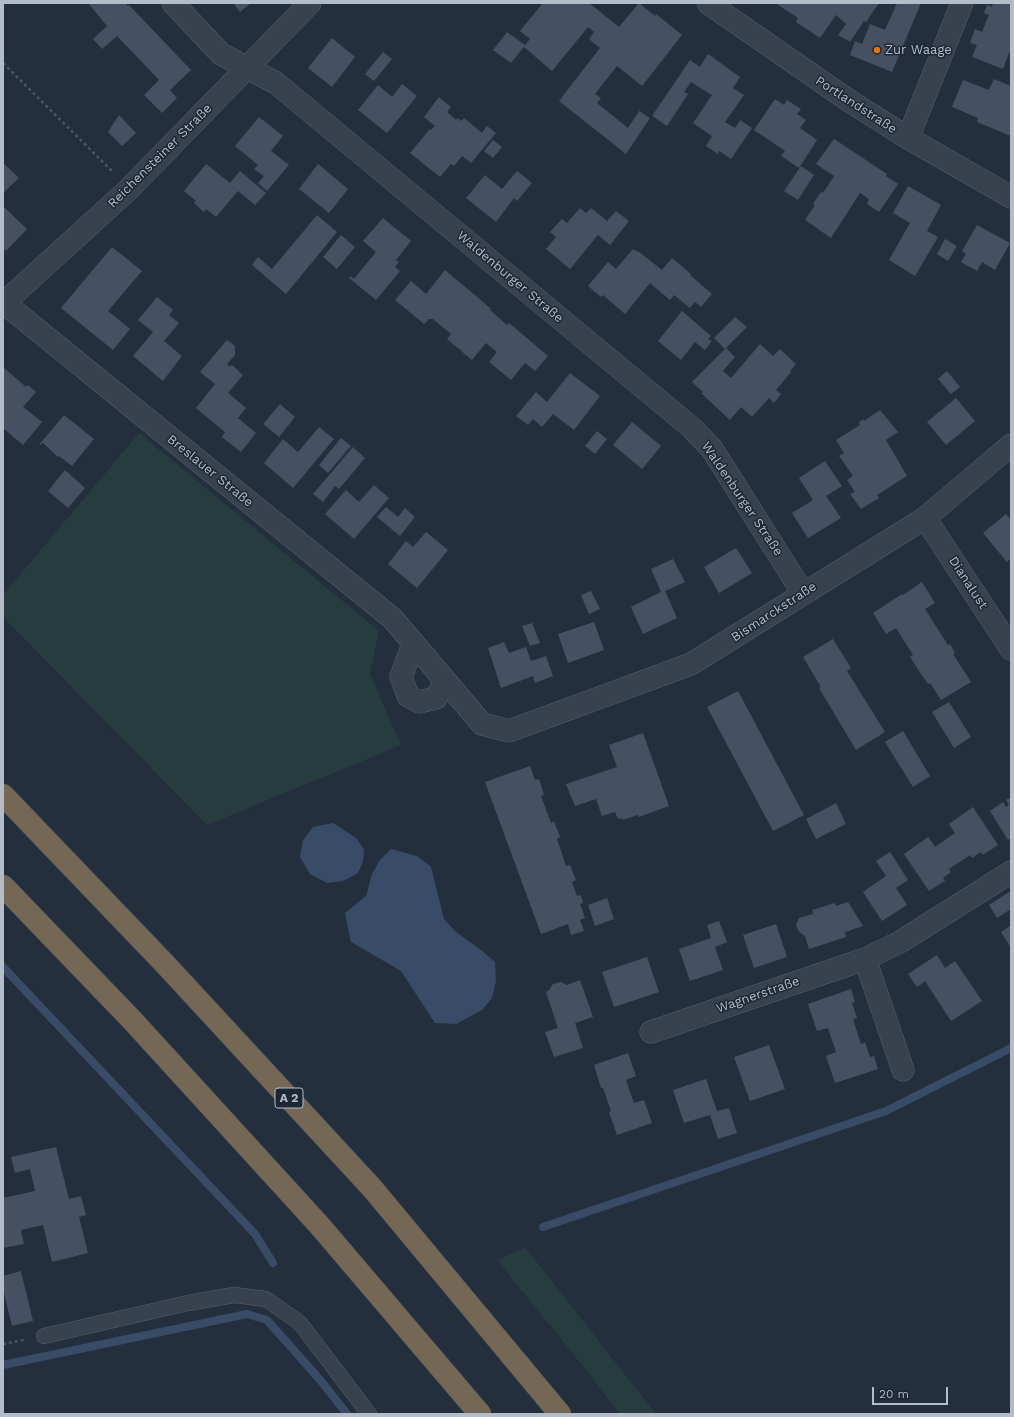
<!DOCTYPE html>
<html>
<head>
<meta charset="utf-8">
<style>
  body { margin:0 }
  #map { position:relative; width:1014px; height:1417px; overflow:hidden; background:#242f3e; font-family:"Work Sans",sans-serif }
  canvas { display:block }
  .frame { position:absolute; inset:0; border:4px solid #b4bcc9; pointer-events:none }
  .scale { position:absolute; left:872px; top:1387px; width:76px; height:18px; box-sizing:border-box; border:2px solid #b4bcc9; border-top:0; padding-left:5px; font-size:12px; line-height:14px; white-space:nowrap; color:#b4bcc9; -webkit-text-stroke:3px #1d2633; paint-order:stroke }
</style>
</head>
<body>
<div id="map">
<canvas width="1014" height="1417"></canvas>
<div class="frame"></div>
<div class="scale">20 m</div>
</div>
<script>
const ctx = document.querySelector('canvas').getContext('2d');
ctx.lineJoin = 'round';
function fillPath(path, color) {
  ctx.fillStyle = color;
  ctx.fill(path, 'evenodd');
}
function stroke(path, color, width, dash) {
  ctx.strokeStyle = color;
  ctx.lineWidth = width;
  ctx.lineCap = dash ? 'butt' : 'round';
  ctx.setLineDash(dash || []);
  ctx.stroke(path);
}
function label(font, color, halo, rows, align = 'center') {
  ctx.font = font + ' "Work Sans",sans-serif';
  ctx.lineWidth = 3;
  ctx.setLineDash([]);
  ctx.textBaseline = 'middle';
  ctx.strokeStyle = halo;
  ctx.fillStyle = color;
  for (const [text, x, y, turn = 0] of rows) {
    ctx.save();
    ctx.translate(x, y);
    ctx.rotate((+turn || 0) * Math.PI / 180);
    ctx.textAlign = isNaN(turn) ? turn : align;
    if (halo) ctx.strokeText(text, 0, 0);
    ctx.fillText(text, 0, 0);
    ctx.restore();
  }
}
const green = new Path2D(`
  M139,433l240,198 -9,43 31,71 -194,80 -204,-208v-22z
  M525,1247l131,167h-36l-42,-54 -81,-100z`);
const water = new Path2D(`
  M333,823l23,15 8,11 -1,12 -5,12 -15,8 -16,2 -17,-9 -10,-17 3,-17 10,-13z
  M391,849l26,7 14,11 13,52 12,13 25,18 14,12 1,19 -4,17 -10,12 -26,14 -21,-1 -34,-52 -50,-29 -6,-29 21,-17 6,-22 8,-14z`);
const stream = new Path2D(`
  M3,967l252,267 18,29
  M543,1227l343,-116 125,-63
  M3,1365l244,-51 20,6 54,61 26,33`);
const building = new Path2D(`
  M88,3h37l3,3 1,-1 62,65 -21,20 7,8 -15,15 -18,-18 15,-15 -42,-44 -15,13 -9,-10 14,-13z
  M233,3h18l-11,9z
  M543,3h46l30,24 20,-24 16,13 1,-2 26,21 -40,51 -25,-20 -22,28 6,4 -4,5 31,25 11,-17 11,7 -24,36 -67,-53 41,-53 -11,-9 5,-7 -6,-5 -36,44 -28,-24 -13,16 -18,-13 14,-18 18,13 5,-6 -10,-8z
  M775,3h104l-13,19 -2,-1 -14,21 -12,-7 8,-11 -10,-9 -16,23 -24,-16 2,-4z
  M897,3h24l-29,69 -42,-17 5,-14 7,3 8,-20 15,6z
  M993,3h18v45l-8,21 -31,-12 5,-12 -7,-2 5,-14 7,3 7,-17 -5,-2 3,-8 5,2z
  M332,38l23,19 -23,30 -24,-19z
  M383,52l9,7 -18,22 -9,-7z
  M708,54l32,23 -7,11 11,7 -19,27 10,6 5,-8 12,8 -21,31 -12,-8 -1,3 -12,-8 6,-10 -19,-13 19,-28 -21,-13 -7,10 4,2 -21,32 -15,-10 38,-56 10,7z
  M994,79l17,7v50l-34,-14 1,-4 -26,-11 11,-27 26,10z
  M402,84l15,12 -30,37 -29,-23 20,-25 14,12z
  M439,97l12,10 -4,5 9,8 2,-2 3,3 3,-3 18,15 5,-7 9,7 -25,30 -9,-7 -8,10 -3,-2 -11,13 -30,-24 20,-24 1,1 4,-4 -11,-9z
  M775,99l9,6 3,-5 14,9 -4,5 9,6 -6,8 17,12 -18,28 -18,-12 4,-5 -31,-21z
  M119,115l17,18 -14,13 -14,-14z
  M259,117l24,19 -12,15 18,14 -22,26 -9,-8 6,-7 -10,-7 4,-4 -23,-19z
  M834,139l53,35 -1,2 12,8 -19,28 -12,-8 2,-5 -9,-6 -29,45 -26,-18 10,-15 -2,-1 8,-12 2,1 11,-17 -18,-12z
  M493,140l9,7 -9,11 -9,-7z
  M3,163l16,15 -16,15z
  M206,164l24,19 10,-12 26,22 -11,12 -17,-14 -22,26 -10,-8 -2,3 -10,-9 2,-2 -12,-10z
  M318,164l30,25 -19,24 -30,-24z
  M801,166l13,9 -16,25 -14,-9z
  M517,171l15,12 -15,18 -3,-3 -18,24 -30,-24 19,-23 17,14z
  M908,186l33,19 -14,26 11,6 -23,39 -26,-16 21,-37 -17,-10z
  M3,206l24,23 -21,22 -3,-3z
  M580,208l6,5 5,-5 16,13 9,-10 13,10 -19,24 -12,-10 -28,34 -24,-20 10,-12 -6,-5 12,-13 5,4z
  M317,215l20,17 -51,62 -34,-29 6,-8 14,12z
  M383,218l28,23 -15,19 3,2 -4,5 5,4 -24,29 -27,-22 1,-2 4,3 22,-27 -13,-11z
  M977,225l33,18 -15,27 -13,-8 -5,9 -16,-9 5,-8 -4,-3z
  M341,235l14,12 -18,22 -14,-12z
  M945,239l12,7 -9,15 -11,-7z
  M112,247l30,24 -34,40 22,18 -17,21 -52,-42z
  M633,249l5,3v-1l24,19 10,-12 19,16 -1,1 22,19 -11,13 -6,-5 -5,6 -16,-13 -4,5 -20,-17 -25,31 -22,-19 -2,2 -13,-11 20,-24 8,7z
  M445,270l38,32 8,7 -1,1 17,15 2,-2 39,33 -13,15 -10,-8 -14,17 -22,-18 8,-10 -11,-9 -14,17 -12,-10 1,-1h-2l-12,-10 4,-5 -18,-15h-4l-5,5 -29,-24 16,-19 15,13z
  M157,297l16,13 -4,5 10,8 -15,18 18,15 -19,25 -30,-25 20,-24 -15,-12z
  M682,311l29,25 -3,3 4,2 -7,9 -10,-8 -14,18 -23,-19z
  M735,317l12,10 -22,22 -11,-11z
  M227,340l8,6v9l-8,9 3,3 2,-2 11,10 -15,18 18,15 -8,10 18,15 -15,19 -19,-15 3,-5 -29,-24 19,-24 -15,-12z
  M760,344l13,12 7,-7 16,15 -6,7 1,1 -15,18 5,4 -7,9 -5,-5 -17,19 -11,-10 -11,13 -28,-26h-1l2,-2 -11,-10 34,-34 9,9 -12,14 8,7z
  M4,368l22,19 2,-2 8,7 -13,15 19,15 -19,23 -19,-16 -1,2v-62z
  M947,371l13,16 -9,7 -13,-15z
  M570,373l30,23 -26,34 -21,-16 -11,13 -9,-8 -5,6 -12,-9 20,-24 11,10z
  M956,398l19,23 -29,24 -19,-23z
  M280,404l15,13 -16,20 -16,-13z
  M880,410l18,22 -12,8 21,36 -30,19 2,3 -18,11 -11,-15 5,-2 -8,-12 6,-4 -14,-20 5,-3 -8,-13 24,-15 -1,-3 5,-3v2z
  M64,415l30,24 -22,27 -13,-10 -1,1 -15,-14 -3,2h-1z
  M632,422l29,24 -19,23 -29,-24z
  M319,427l15,12 -41,49 -29,-25 19,-24 15,13z
  M597,431l10,8 -12,15 -10,-8z
  M341,438l10,8 -23,27 -9,-8z
  M353,447l12,11 -26,31 -4,-3 -12,16 -10,-8z
  M825,461l17,25 -16,10 15,22 -33,20 -16,-25 21,-13 -14,-22z
  M65,470l20,18 -17,20 -20,-17z
  M374,485l15,13 -35,41 -29,-25 21,-24 13,12z
  M386,507l12,10 7,-9 10,9 -15,19 -23,-19z
  M1006,514l5,6v38l-4,4 -24,-29z
  M426,532l22,18 -31,38 -29,-24 18,-23 7,6z
  M736,548l16,25 -33,20 -15,-26z
  M673,559l12,23 -20,9 12,27 -34,16 -12,-27 30,-15 -10,-23z
  M922,582l13,21 -10,6 23,36 2,-1 5,9 -2,1 18,28 -30,18 -11,-17 -2,1 -9,-13 -9,-14 3,-2 -17,-27 -10,6 -13,-21 29,-19 1,1z
  M591,591l9,18 -11,5 -8,-19z
  M594,622l10,28 -36,13 -10,-29z
  M532,623l8,20 -10,3 -8,-20z
  M833,639l18,29 -4,3 38,61 -29,18 -37,-62 2,-1 -18,-30z
  M504,642l5,11 17,-6 5,14 15,-5 7,20 -18,7 -2,-7 -32,12 -13,-40z
  M738,691l66,124 -31,16 -66,-124z
  M949,702l22,35 -17,11 -22,-36z
  M903,731l27,45 -17,11 -28,-45z
  M643,733l26,73 -30,11 -1,-2 -16,5v-2l-4,1 -3,-7 -13,4 -6,-17 -21,7 -9,-22 51,-17 -8,-22z
  M530,766l5,14 4,-1 5,16 -3,1 10,27 3,-2 6,16 -3,2 9,27 4,-1 6,15 -4,2 5,14 4,-1 2,8 -3,1 5,14 -5,2 4,11 -13,4 -3,-11 -27,10 -56,-152z
  M1011,797v41l-3,2 -18,-29 13,-9 3,5 3,-2 -3,-5z
  M836,803l10,21 -30,15 -10,-20z
  M973,807l25,38 -15,10 -2,-3 -9,6 -2,-3 -21,14 2,3 -8,6 2,3 -16,10 -25,-37 24,-17 7,10 20,-14 -6,-9z
  M890,852l18,28 -12,8 11,17 -25,16 -19,-29 23,-16 -10,-15z
  M1009,892l2,3v14l-14,9 -8,-13z
  M607,898l7,21 -19,7 -7,-21z
  M848,902l15,24 -18,6 1,5 -37,12 -4,-13 -6,-4 -3,-7 3,-7 14,-4 -1,-4 23,-7 1,3z
  M719,921l8,21 -12,5 8,23 -33,11 -11,-32 32,-11 -4,-13z
  M776,924l11,33 -33,11 -11,-33z
  M1011,925v23l-10,-16z
  M937,955l8,13 10,-7 27,40 -31,20 -26,-40 -8,6 -9,-13z
  M647,957l12,35 -45,15 -12,-35z
  M580,980l13,37 -18,6 8,25 -29,9 -9,-25 13,-4 -12,-36 3,-2 4,-6 8,-2 6,3z
  M851,989l4,13 -3,1 5,15 -4,1 8,25 4,-2 5,15 4,-1 4,13 -43,14 -9,-27 10,-4 -8,-24 -11,3 -9,-27z
  M769,1045l16,44 -35,12 -16,-44z
  M628,1053l8,23 -10,4 8,23 10,-3 8,23 -35,12 -8,-23 2,-1 -8,-23h-2l-7,-23z
  M706,1079l11,32 12,-3 8,25 -19,6 -8,-24 -26,8 -11,-33z
  M56,1147l13,52 12,-3 5,19 -7,2 9,36 -36,9 -9,-37 -22,5 3,14 -21,4v-50l32,-7 -5,-22 -15,4 -4,-16z
  M21,1271l12,50 -21,5 -9,-37v-13z`);
const path = new Path2D(`
  M3,63l109,108
  M3,1344l21,-4`);
const service = new Path2D(`
  M44,1336l144,-33 46,-8 32,4 34,24 69,91`);
const minor = new Path2D(`
  M173,3l48,51 55,29 416,345 20,21 91,144
  M708,3l140,97 60,38 103,59
  M908,138l54,-135
  M3,302l390,317 89,105 27,7 182,-67 234,-146 86,-73
  M4,303l125,-114 181,-186
  M925,518l86,131
  M413,644l-12,33 7,19 11,6 17,-4 9,-17
  M865,959l38,111
  M651,1032l214,-73 35,-17 111,-70`);
const motorway = new Path2D(`
  M3,795l162,169 207,224 188,226
  M3,886l129,134 188,206 160,188`);
const markers = [
  [877,50,4,"#e8710a"]
];
const shields = [
  [289,1098,28]
];
const shieldNames = [
  ["A 2",289,1098]
];
const poiNames = [
  ["Zur Waage",885,50]
];
const streetNames = [
  ["Portlandstraße",856,105,33],
  ["Reichensteiner Straße",160,156,-45],
  ["Waldenburger Straße",510,277,40],
  ["Breslauer Straße",210,471,39],
  ["Waldenburger Straße",742,499,56],
  ["Dianalust",968,583,57],
  ["Bismarckstraße",774,612,-33],
  ["Wagnerstraße",758,995,-19]
];
fillPath(green, '#263c3f');
fillPath(water, '#394c67');
stroke(stream, '#394c67', 8);
fillPath(building, '#455162');
stroke(service, '#565f6c', 16);
stroke(minor, '#565f6c', 23);
stroke(motorway, '#434c59', 23);
stroke(path, '#44595c', 2.5, [3, 3]);
stroke(service, '#38414e', 15);
stroke(minor, '#38414e', 22);
stroke(motorway, '#746855', 22);
for (const [x, y, r, color] of markers) {
  const dot = new Path2D();
  dot.arc(x, y, r, 0, 2 * Math.PI);
  ctx.fillStyle = color;
  ctx.fill(dot);
  stroke(dot, '#1d2633', 1.5);
}
for (const [x, y, w] of shields) {
  const box = new Path2D();
  box.roundRect(x - w / 2, y - 10, w, 20, 3);
  ctx.fillStyle = '#1d2633';
  ctx.fill(box);
  stroke(box, '#b4bcc9', 1);
}
label('bold 12px', '#b4bcc9', null, shieldNames);
label('13px', '#b4bcc9', '#1d2633', poiNames, 'left');
label('13px', '#b4bcc9', '#1d2633', streetNames);
</script>
</body>
</html>
